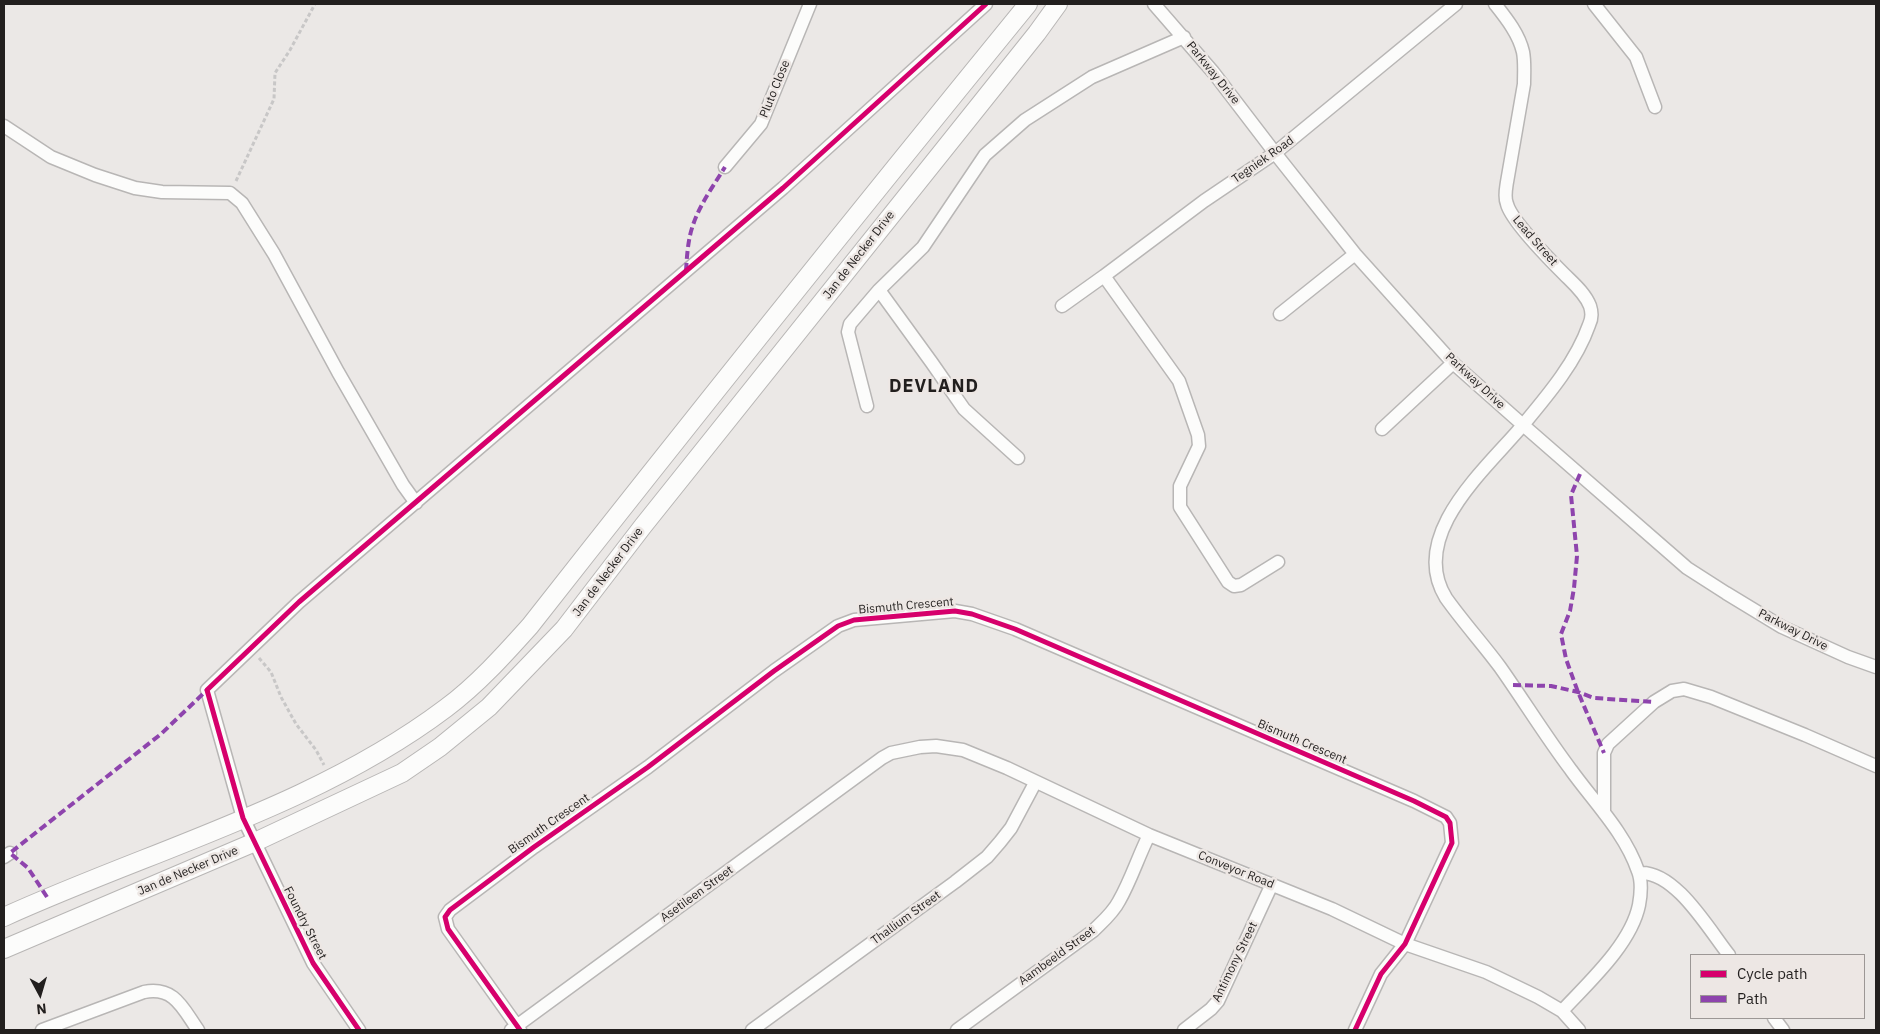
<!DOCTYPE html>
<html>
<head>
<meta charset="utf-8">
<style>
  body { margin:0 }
  #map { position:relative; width:1880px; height:1034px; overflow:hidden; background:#ebe8e6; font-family:"IBM Plex Sans",sans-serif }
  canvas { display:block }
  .frame { position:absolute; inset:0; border:5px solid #221f1e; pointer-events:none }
  .legend { position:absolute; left:1690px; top:954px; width:175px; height:65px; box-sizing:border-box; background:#ede7e4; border:1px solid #9c9795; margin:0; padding:6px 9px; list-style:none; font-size:15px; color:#221f1e }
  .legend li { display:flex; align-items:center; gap:10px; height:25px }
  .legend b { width:25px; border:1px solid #9c9795 }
  .north { position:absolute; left:15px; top:969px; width:50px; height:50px; -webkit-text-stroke:4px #ede7e4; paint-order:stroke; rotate:174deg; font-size:14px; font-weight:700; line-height:20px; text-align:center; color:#221f1e }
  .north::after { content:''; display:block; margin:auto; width:18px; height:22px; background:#221f1e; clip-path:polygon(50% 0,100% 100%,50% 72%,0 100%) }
</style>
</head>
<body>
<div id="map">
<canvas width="1880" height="1034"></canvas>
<div class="frame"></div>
<ul class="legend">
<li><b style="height:6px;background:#d6006c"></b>Cycle path</li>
<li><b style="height:6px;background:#8e44ad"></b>Path</li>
</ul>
<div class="north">N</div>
</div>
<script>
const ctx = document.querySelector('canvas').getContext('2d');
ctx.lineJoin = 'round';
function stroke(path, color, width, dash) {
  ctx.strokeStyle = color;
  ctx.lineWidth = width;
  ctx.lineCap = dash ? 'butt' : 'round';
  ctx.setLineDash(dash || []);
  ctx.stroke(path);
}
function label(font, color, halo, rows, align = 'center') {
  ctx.font = font + ' "IBM Plex Sans",sans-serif';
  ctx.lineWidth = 5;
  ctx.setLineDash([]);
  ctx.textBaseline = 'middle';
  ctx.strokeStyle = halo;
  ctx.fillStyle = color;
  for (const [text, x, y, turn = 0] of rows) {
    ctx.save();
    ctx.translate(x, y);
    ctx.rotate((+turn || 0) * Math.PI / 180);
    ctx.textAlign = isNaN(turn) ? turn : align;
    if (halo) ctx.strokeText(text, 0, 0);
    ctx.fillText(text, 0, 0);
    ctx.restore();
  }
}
const path = new Path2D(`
  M236,181l38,-82 1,-26 15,-23 25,-46
  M259,658l12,14 10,25 15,27 20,26 8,15`);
const minor = new Path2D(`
  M1154,4l59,68 62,81 80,101 98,109 70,62 164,143 39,25 56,34 66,30 28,10
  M1495,4c11,14 24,30 28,48 2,10 1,22 1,32l-17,98c-1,7 -3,15 0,22 4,16 44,57 57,70 9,9 21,19 26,32 2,6 2,13 -1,19 -13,37 -41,70 -66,100 -36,43 -116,110 -77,173 17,24 37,46 54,69 24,34 46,70 71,103 23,32 54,63 67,101 4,10 3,23 1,34 -8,39 -50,77 -77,106
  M1594,4l42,53 19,50
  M4,126l47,31 44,18 40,13 27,4 68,1 12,10 32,51 64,118 65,113 13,18
  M725,167l36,-43 49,-120
  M1104,276l75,105 19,54 1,11 -19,40v21l48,75 6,4 7,-1 37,-23
  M879,290l53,73 32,46 54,49
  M1062,306l42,-30 100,-75 71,-48 181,-149
  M1280,314l75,-60
  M867,406l-19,-74 2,-8 29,-34 44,-43 62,-92 40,-35 67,-43 92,-40
  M1382,429l71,-66
  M1604,813v-60l4,-9 46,-42 18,-11 12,-2 27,8 94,38 71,31
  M4,857l6,-4
  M1639,873c36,-3 70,57 90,82
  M1774,1018l9,12
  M42,1030l102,-38c31,-6 39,17 54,38
  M359,1030l-46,-67 -70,-145 -36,-128 92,-88 484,-414 203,-184
  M511,1030l371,-272 9,-5 29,-6 16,-1 27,4 44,18 142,67 183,74 73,35 81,28 52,25 24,14 17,19
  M520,1030l-72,-101 -3,-12 5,-7 84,-63 114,-80 126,-96 64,-45 16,-6 101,-9 17,3 43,15 399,172 32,16 4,6 2,20 -47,101 -24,30 -26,56
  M752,1030l203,-148 32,-25 13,-15 11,-14 24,-45
  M957,1030l136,-99c9,-9 20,-18 26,-30 12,-21 19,-44 30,-66
  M1184,1030l27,-21 7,-8 54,-117`);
const secondary = new Path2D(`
  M4,917c147,-67 312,-111 442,-209 31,-23 58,-53 84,-82 164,-209 330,-416 498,-622
  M4,949l251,-107 147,-69 38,-26 49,-40 75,-78 79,-103 394,-493 21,-29`);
const quiet = new Path2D(`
  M686,271c1,-16 2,-32 7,-46 7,-21 21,-40 32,-58
  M1580,474l-9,21 6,61 -3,32 -4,23 -9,23 5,25 12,33 26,61
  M1513,685l38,1 27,6 16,6 60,4
  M47,897l-19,-29 -18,-15 151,-119 46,-44`);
const cycleway = new Path2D(`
  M359,1030l-46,-67 -70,-145 -36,-128 92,-88 484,-414 203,-184
  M520,1030l-72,-101 -3,-12 5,-7 84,-63 114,-80 126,-96 64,-45 16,-6 101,-9 17,3 43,15 399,172 32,16 4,6 2,20 -47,101 -24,30 -26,56`);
const streetNames = [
  ["Parkway Drive",1213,73,51],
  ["Pluto Close",775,89,-68],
  ["Tegniek Road",1263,160,-35],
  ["Lead Street",1535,241,49],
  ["Jan de Necker Drive",859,255,-52],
  ["Parkway Drive",1475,381,43],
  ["Jan de Necker Drive",608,572,-53],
  ["Bismuth Crescent",906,606,-5],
  ["Parkway Drive",1793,630,27],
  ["Bismuth Crescent",1302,742,23],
  ["Bismuth Crescent",549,824,-35],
  ["Conveyor Road",1236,870,22],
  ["Jan de Necker Drive",188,871,-23],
  ["Asetileen Street",697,894,-36],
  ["Thallium Street",906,918,-36],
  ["Foundry Street",305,923,63],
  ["Aambeeld Street",1057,956,-36],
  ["Antimony Street",1235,962,-64]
];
const districtNames = [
  ["DEVLAND",934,387]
];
stroke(minor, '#b8b6b5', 15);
stroke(secondary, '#b8b6b5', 20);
stroke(path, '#c8c7c7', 3, [4, 2.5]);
stroke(minor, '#fcfcfb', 12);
stroke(secondary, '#fcfcfb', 18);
stroke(quiet, '#8e44ad', 4, [8, 4]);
stroke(cycleway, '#d6006c', 5);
label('12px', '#221f1e', '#ede7e4', streetNames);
ctx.letterSpacing = '1px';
label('bold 18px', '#221f1e', '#ede7e4', districtNames);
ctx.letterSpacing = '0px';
</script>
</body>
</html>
